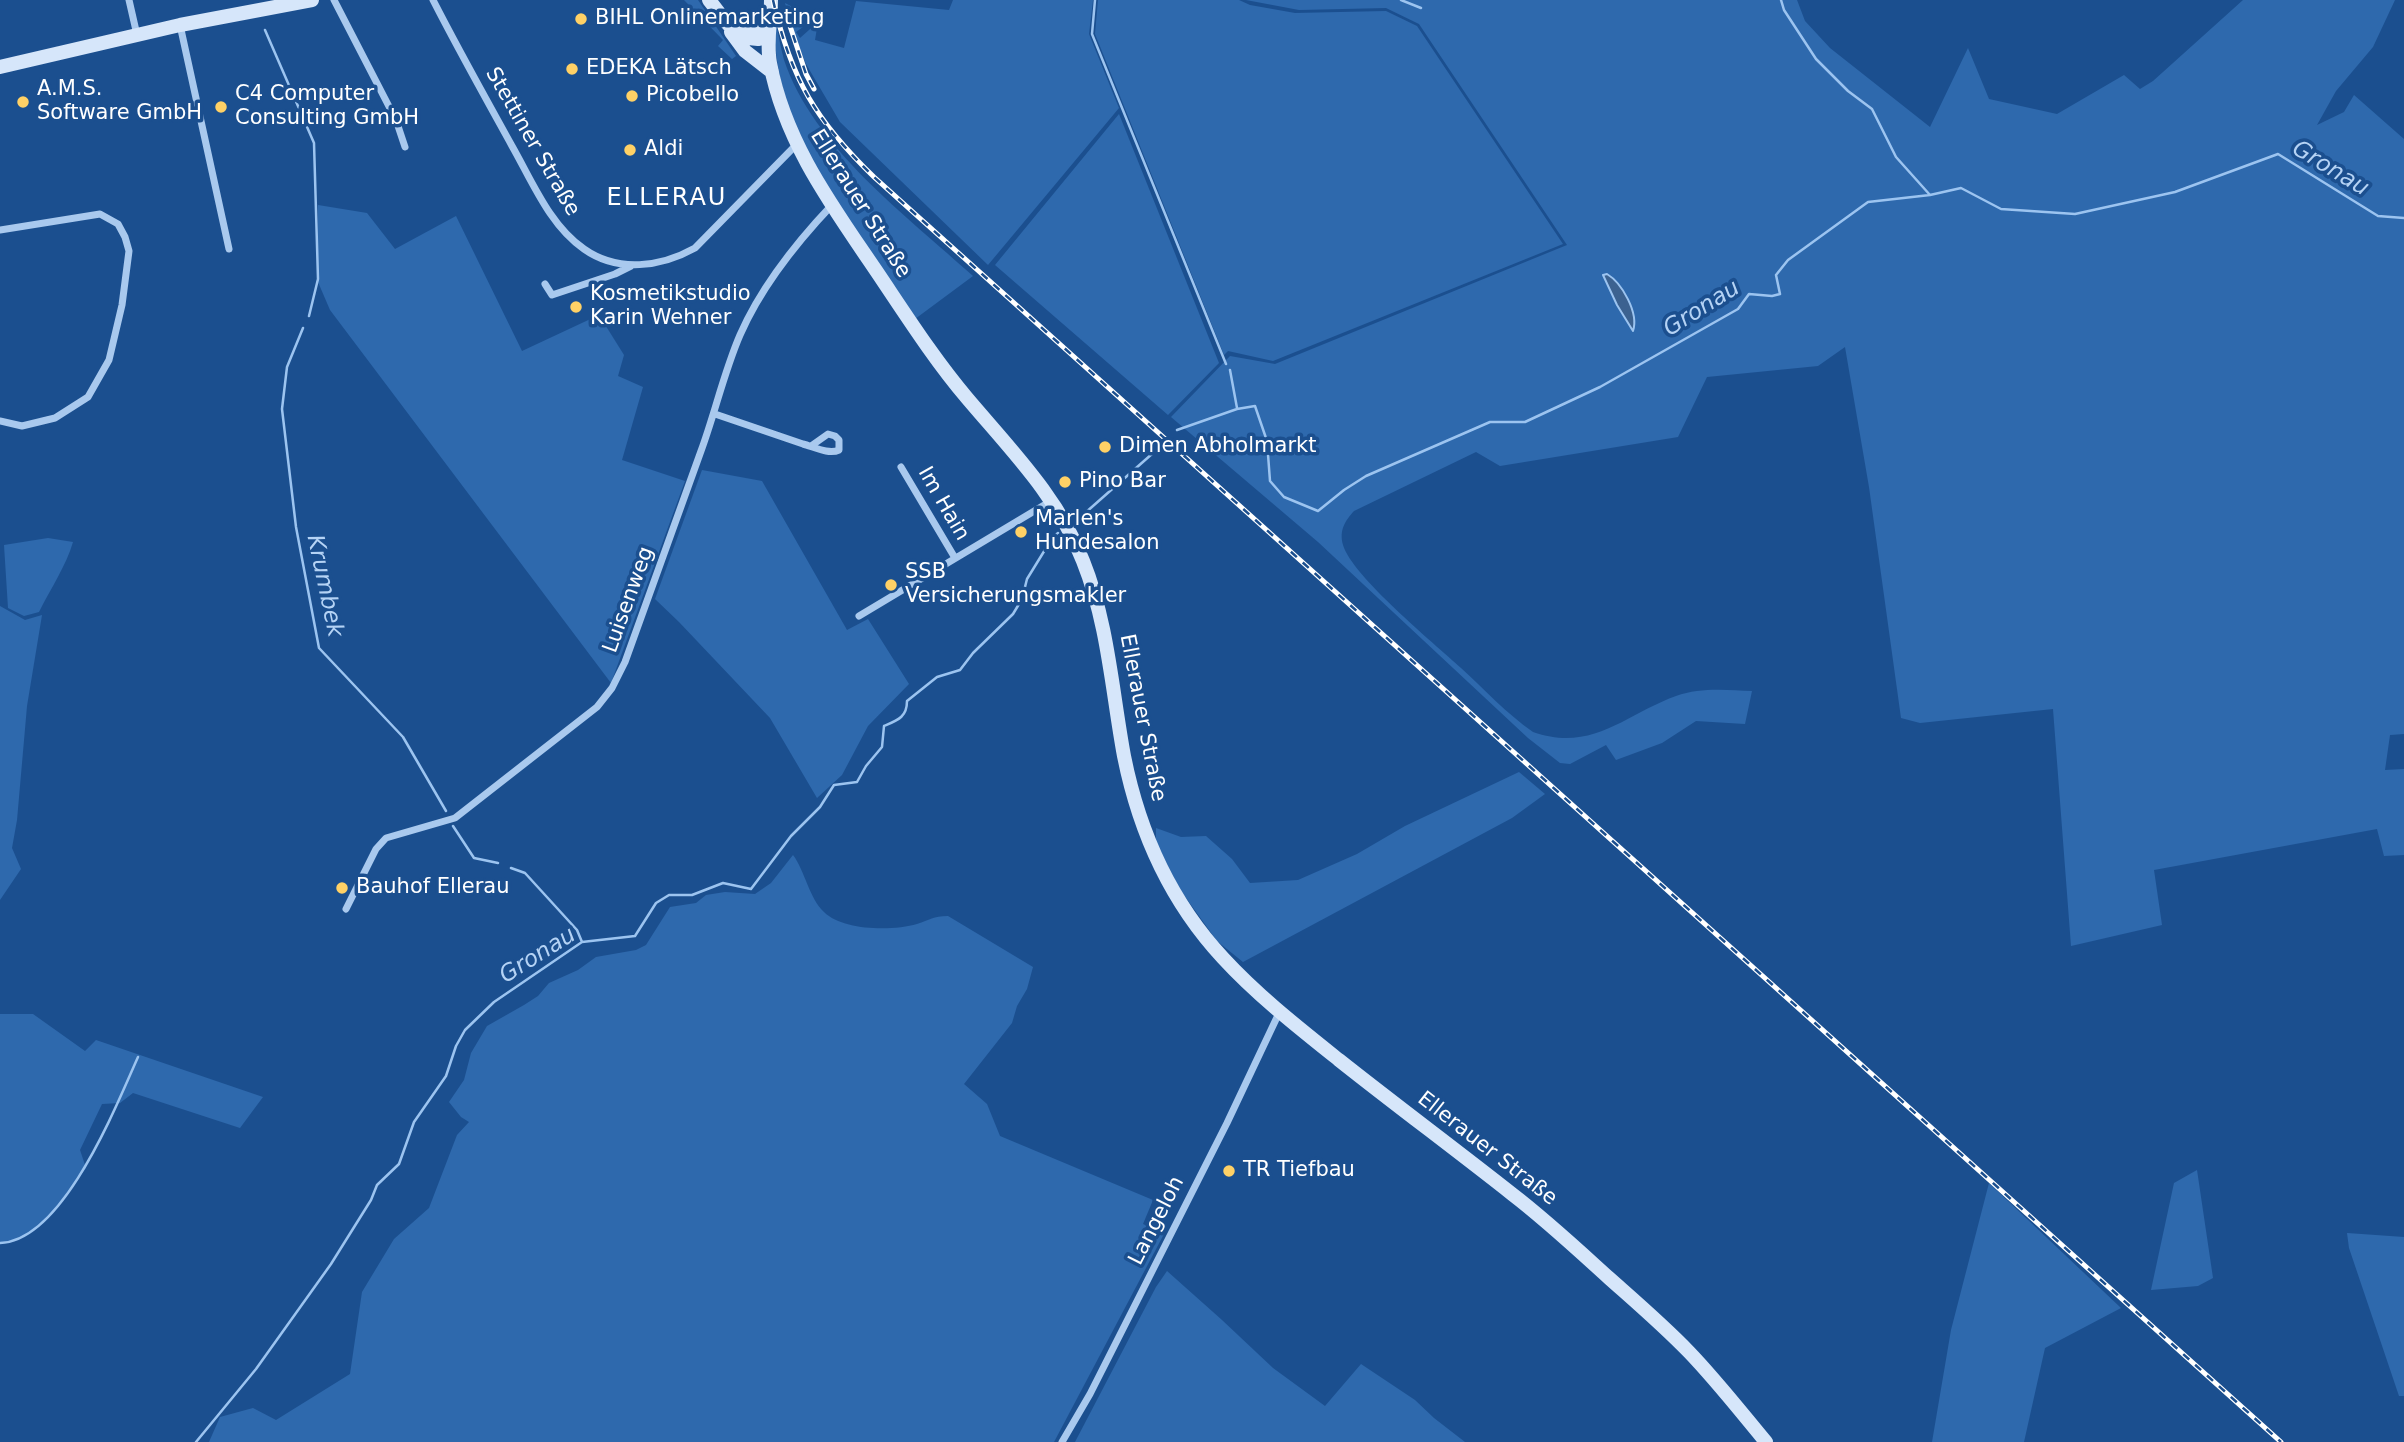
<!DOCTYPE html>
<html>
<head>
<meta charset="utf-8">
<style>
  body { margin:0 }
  canvas { display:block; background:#1b4f8f }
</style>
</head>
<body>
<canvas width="2404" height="1442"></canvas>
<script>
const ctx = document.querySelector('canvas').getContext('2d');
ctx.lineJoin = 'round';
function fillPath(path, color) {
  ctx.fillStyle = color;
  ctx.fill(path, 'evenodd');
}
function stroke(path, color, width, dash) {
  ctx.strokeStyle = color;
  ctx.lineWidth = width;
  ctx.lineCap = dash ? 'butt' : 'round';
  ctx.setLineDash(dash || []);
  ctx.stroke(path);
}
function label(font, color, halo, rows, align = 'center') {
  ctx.font = font + ' "DejaVu Sans",sans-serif';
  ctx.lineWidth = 7;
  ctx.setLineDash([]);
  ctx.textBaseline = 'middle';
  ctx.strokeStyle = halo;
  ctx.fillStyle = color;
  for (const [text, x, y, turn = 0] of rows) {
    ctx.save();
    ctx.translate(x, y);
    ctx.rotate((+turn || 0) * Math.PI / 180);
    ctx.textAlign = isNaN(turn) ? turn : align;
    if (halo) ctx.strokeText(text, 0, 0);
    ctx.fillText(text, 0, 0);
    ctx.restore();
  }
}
const green = new Path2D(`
  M684,0h14l38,56 -4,3 -14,-13 5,-6z
  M953,0h140l-4,34 30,74 -131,157 -148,-143 -34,-58 -13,-32 -8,-29 19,10 4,5 -1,6 -11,8 4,6 18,-16 -3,18 29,8 12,-47 93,9z
  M1098,0h141l11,5 45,8 91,-2 31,15 146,218 -290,117 -45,-10 -4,4 -129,-321z
  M1246,0h551l8,21 25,27 100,79 38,-79 21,51 68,15 67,-39 16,14 13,-8 90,-81h152l-22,47 -37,44 -19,34 27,-13 10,-17 50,44v595l-14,1 -5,35 19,-1v86l-20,1 -7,-27 -223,41 8,55 -91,21 -18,-237 -133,14 -19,-5 -32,-231 -24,-140 -27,19 -111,11 -29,60 -178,29 -24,-14 -122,59c-9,10 -15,19 -11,34 9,31 91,98 118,123 23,21 46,46 72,64 59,21 93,-18 143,-36 25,-9 51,-6 76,-5l-7,33 -49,-3 -34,22 -46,17 -10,-15 -36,19 -10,-1 -32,-25 -210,-196 -147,-125 59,-61 45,8 292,-119 -148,-221 -33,-16 -87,2z
  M775,18c3,13 5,28 9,42 29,87 123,156 189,216l-58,43c-59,-87 -146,-191 -140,-301z
  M1119,114l100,249 -51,52 -173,-150z
  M318,205l49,8 28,36 61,-33 66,135 77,-36 25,40 -6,21 25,11 -21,73 63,21 -74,202 -281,-373 -12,-28z
  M702,470l60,11 85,149 21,-11 41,65 -41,42 -26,49 -25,23 -47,-80 -91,-96 -24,-23z
  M48,538l25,4c-7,24 -22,46 -34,70l-15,4 -16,-8 -4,-63z
  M0,606l25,14 17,-5 -15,91 -10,114 -5,28 9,21 -21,31z
  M1519,772l26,22 -33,24 -269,144 -26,-21 -36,-50 -25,-48v-15l25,9 25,-1 26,23 18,24 48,-3 59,-26 48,-28z
  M793,855c12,16 16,43 31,57 19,19 69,19 93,12 13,-4 16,-8 31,-8l85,51 -6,22 -10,17 -5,17 -48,61 23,20 13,32 153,64 -10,24 21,10 -110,208h-845l11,-25 33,-9 23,12 74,-46 12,-82 32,-53 35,-31 28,-73 12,-13 -8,-5 -12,-15 15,-22 7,-27 16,-27 37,-21 14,-9 11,-13 29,-13 18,-13 40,-7 10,-5 24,-38 26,-4 10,-8 19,-3 30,2 16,-11z
  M0,1014h33l52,37 11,-11 167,57 -23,31 -107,-35 -13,10 -18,1 -22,46 6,18c-21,27 -48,73 -86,75z
  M2197,1170l16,108 -15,8 -47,4 23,-107z
  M1989,1183l132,125 -76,40 -21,94h-92l19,-112z
  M2347,1233l57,4v159h-5l-50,-148z
  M1167,1271l55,49 51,48 52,38 36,-42 54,36 19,18 31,24h-390l81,-155z`);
const water = new Path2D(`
  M1607,274c15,9 32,39 26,57l-16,-26 -14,-30z`);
const stream = new Path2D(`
  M1095,0l-3,34 134,330
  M1401,0l20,8
  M1781,0l3,10 32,49 32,32 24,18 24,48 34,38
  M265,30l49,113 4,136 -9,37
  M303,328l-16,39 -5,42 14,118 23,121 84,89 43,74
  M1230,370l7,38
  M1177,430l60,-21 18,-3 12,35 3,40 14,16 34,14 26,-21 22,-14 124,-54h35l75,-35 138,-78 11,-15 23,2 8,-2 -4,-19 12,-15 80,-58 62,-7 31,-7 40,21 74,5 100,-22 103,-38 100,62 26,2
  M1076,521l85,-75
  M453,826l21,32 24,5
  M511,868l14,5 52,57 5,12
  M0,1243c63,-2 116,-137 138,-186
  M196,1442l60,-73 75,-105 40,-64 6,-15 22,-21 15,-42 32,-46 10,-30 9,-16 29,-28 88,-60 53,-6 21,-33 13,-8h23l31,-12 28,6 40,-53 29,-29 14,-22 23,-3 9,-16 16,-19 2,-21c14,-6 23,-9 23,-25l30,-24 23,-7 13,-17 40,-39 9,-15 5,-20 24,-39 7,-7`);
const street = new Path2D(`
  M129,0l8,35
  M334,0l62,120 9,27
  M433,0c25,49 52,97 79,146 20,35 38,80 72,103 34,24 77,18 111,-1l101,-103
  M180,25l49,224
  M0,230l100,-16 18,10 7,13 4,14 -7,54 -13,55 -21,37 -33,21 -33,8 -22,-5
  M545,284l7,11 63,-21 16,-8
  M715,414l88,30c11,3 26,11 36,6v-10l-4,-4 -7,-2 -17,12
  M901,467l54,91
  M859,616l192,-115
  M346,909l30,-60 10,-11 69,-20 142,-111 15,-19 13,-26c25,-71 51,-141 76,-211 14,-38 23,-79 39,-116 21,-48 56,-92 92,-130
  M1062,1442l28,-48 137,-271 52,-110`);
const secondary = new Path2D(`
  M709,0c15,18 25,40 50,39l10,-9
  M771,0c0,22 -5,42 -1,63 15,80 63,144 107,209 29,43 57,87 90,126 43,51 92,100 116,163 25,62 29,130 41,195 15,75 47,146 99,202 35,38 76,70 116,102 58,46 116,89 173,134 34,26 65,55 97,84 27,24 55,48 80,74 27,28 52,60 77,90
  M725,18l16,7 20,1
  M731,32l14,19 27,21
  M0,67l180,-42 132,-25`);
const rail = new Path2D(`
  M773,0c18,79 43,121 101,177l1407,1265
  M788,20l18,54 8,15`);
const markers = [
  [581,19,7,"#ffd166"],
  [572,69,7,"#ffd166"],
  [632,96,7,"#ffd166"],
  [23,102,7,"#ffd166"],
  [221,107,7,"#ffd166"],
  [630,150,7,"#ffd166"],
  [576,307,7,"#ffd166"],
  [1105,447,7,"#ffd166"],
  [1065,482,7,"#ffd166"],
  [1021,532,7,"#ffd166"],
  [891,585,7,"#ffd166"],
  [342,888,7,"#ffd166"],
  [1229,1171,7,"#ffd166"]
];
const poiNames = [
  ["BIHL Onlinemarketing",595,19],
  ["EDEKA Lätsch",586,69],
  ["A.M.S.",37,90],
  ["Software GmbH",37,114],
  ["C4 Computer",235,95],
  ["Consulting GmbH",235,119],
  ["Picobello",646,96],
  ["Aldi",644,150],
  ["Kosmetikstudio",590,295],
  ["Karin Wehner",590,319],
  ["Dimen Abholmarkt",1119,447],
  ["Pino Bar",1079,482],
  ["Marlen's",1035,520],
  ["Hundesalon",1035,544],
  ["SSB",905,573],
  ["Versicherungsmakler",905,597],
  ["Bauhof Ellerau",356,888],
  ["TR Tiefbau",1243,1171]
];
const streetNames = [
  ["Stettiner Straße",532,142,60],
  ["Ellerauer Straße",860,204,58],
  ["Im Hain",943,504,60],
  ["Luisenweg",629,600,-70],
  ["Ellerauer Straße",1142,718,79],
  ["Ellerauer Straße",1487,1149,38],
  ["Langeloh",1157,1221,-63]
];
const waterNames = [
  ["Gronau",2330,169,31],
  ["Gronau",1702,309,-32],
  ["Krumbek",324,586,78],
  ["Gronau",538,956,-32]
];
const quarterNames = [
  ["ELLERAU",667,199]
];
fillPath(green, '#2e69ad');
fillPath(water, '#3c6290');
stroke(water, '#9cc4f0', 2);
stroke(stream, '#9cc4f0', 2.5);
stroke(street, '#a9c9ee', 7);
stroke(secondary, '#d6e6fa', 14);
stroke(rail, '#fff', 5);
stroke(rail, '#1b4f8f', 2.5, [8]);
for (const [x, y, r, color] of markers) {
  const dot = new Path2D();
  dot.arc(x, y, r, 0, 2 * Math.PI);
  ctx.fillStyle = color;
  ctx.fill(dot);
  stroke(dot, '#1b4f8f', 2.5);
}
label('21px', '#fff', '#1b4f8f', poiNames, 'left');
label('21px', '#fff', '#1b4f8f', streetNames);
label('italic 23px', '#b5d3f5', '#1b4f8f', waterNames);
ctx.letterSpacing = '2px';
label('24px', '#fff', '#1b4f8f', quarterNames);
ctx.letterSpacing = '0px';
</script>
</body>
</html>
